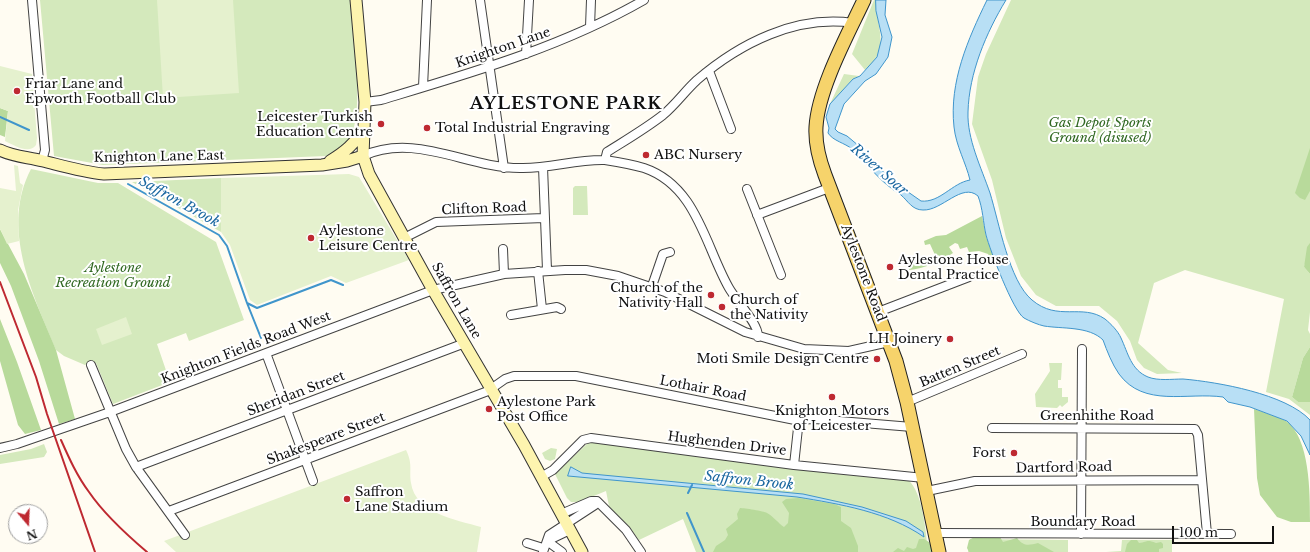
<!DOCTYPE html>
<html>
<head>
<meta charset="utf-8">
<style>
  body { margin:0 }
  #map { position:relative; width:1310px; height:552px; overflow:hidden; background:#fffcf2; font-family:"Libre Baskerville",serif }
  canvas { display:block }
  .north { position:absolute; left:8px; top:504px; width:40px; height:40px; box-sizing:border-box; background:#fff; border:1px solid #9f9f9f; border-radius:50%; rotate:161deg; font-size:11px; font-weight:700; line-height:16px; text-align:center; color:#101010 }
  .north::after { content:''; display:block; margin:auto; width:14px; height:18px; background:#be2931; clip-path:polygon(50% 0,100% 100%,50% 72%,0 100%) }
  .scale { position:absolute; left:1172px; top:526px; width:102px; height:18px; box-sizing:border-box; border:2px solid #101010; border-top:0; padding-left:5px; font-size:12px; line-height:14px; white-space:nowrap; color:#101010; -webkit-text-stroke:3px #fff; paint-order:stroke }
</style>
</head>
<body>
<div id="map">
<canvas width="1310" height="552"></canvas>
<div class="north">N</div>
<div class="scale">100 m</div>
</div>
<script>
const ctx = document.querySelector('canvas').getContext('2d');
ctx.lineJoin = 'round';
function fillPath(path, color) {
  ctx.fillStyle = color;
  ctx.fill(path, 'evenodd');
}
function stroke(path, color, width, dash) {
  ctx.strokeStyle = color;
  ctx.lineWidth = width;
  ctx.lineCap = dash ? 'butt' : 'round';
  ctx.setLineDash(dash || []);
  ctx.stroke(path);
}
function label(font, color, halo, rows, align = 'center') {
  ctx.font = font + ' "Libre Baskerville",serif';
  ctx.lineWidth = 4;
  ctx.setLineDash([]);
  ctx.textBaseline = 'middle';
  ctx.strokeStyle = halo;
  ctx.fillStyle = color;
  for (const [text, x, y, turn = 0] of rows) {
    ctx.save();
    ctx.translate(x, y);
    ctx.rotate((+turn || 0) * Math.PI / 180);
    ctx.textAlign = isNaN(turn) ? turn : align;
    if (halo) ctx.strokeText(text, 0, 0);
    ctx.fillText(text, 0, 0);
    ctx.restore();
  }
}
const green = new Path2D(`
  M40,0h310c3,33 15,111 0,138 -4,8 -16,16 -24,18l-223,9 -49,-9z
  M874,0h2c-1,22 12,41 -2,61 -3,4 -6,6 -9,9l-13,-16z
  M1011,0h299v246l-6,21 6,7v38l-2,18 2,4v13l-7,11 -11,39 6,5h12v13l-21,-16 -23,-7 18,-93 -99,-29 -31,13 -16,60 30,27 14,3 -25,1 -13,-6 -7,-8 -7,-19 -13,-20 -18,-15h-43l-20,-11 -15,-19 -15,-38 -14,-58 -20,-56 6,-47 8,-23z
  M844,74l15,2 -6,3 -23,25z
  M31,169l67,14h20l98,59 28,78 -55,21 -3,-8 -29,11 13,38 -57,22 -17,-41 -6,-1 -5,3 -21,-9 -8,-6c-23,-56 -56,-122 -25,-181z
  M221,178v54l-89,-50z
  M575,186h12l1,29h-15v-27z
  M1049,363h13l-1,17h-3v8h4v9h6v5l-6,5 -2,-2 -3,3 -21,-1 -1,-13 15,-23z
  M589,442l257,33 62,5c15,12 18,53 20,72h-232l-13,-33 -44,21 -11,-15 -17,-15 -2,-4 -3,-15 -27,11h-8l-4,-4 -12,-24z
  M44,444l3,8 -3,5 -44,7v-9l31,-6z
  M551,448l6,1 -2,10 -5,2 -5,-2 -3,-6z
  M970,539l98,1v12h-100z
  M1122,540h50v12h-66l15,-1z`);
const forest = new Path2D(`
  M0,108l8,3 -3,26 -5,-2z
  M1310,148v43l-5,9 -5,-2 -5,-5z
  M982,216l4,20 10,28 -3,1 -4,-2 2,-4 -3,-5 -9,-3 -10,1 -2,-5 -7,2 -2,-5 -3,-1 -6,4 4,6c-12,8 -29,16 -44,17v-2c6,-8 17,-8 26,-13l-5,-11 -5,1 -1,-4 12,-5 10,-1z
  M0,229l24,45 32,76 19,69 -16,5 -20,-63 -28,-75 -11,-23z
  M1310,243v31l-6,-7 3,-20z
  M0,319l17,43 24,68 -16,4 -7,-9 -18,-64z
  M1310,347v55h-12l-6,-5 11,-39z
  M1254,409c11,4 22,7 32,12 24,17 24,71 24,101h-19l-14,-5 -17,-22 -3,-17z
  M798,498l36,6 7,3v14l10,7 7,18v6h-145l3,-6 9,-6 3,-5 -2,-6 12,-10 -1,-5 3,-6c4,0 24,3 27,5 7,4 11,10 17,14l4,-4 1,-10 -7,-11 4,-3z
  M976,536l24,1 3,5 14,-4c7,9 12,7 21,5l16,9h-85l-2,-4 2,-8z
  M919,539h5l5,3 4,10h-40l5,-4 6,3 3,-4 6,2 3,-1z
  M1131,540h6l2,3c9,-1 7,-4 17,0l5,-1 2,2v4l-4,1v3h-34l2,-8z`);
const pitch = new Path2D(`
  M157,0h76l6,93 -76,5z
  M0,66l32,8 5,64 -1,7c-7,10 -22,0 -31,-4l3,-30 -8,-3z
  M14,165l4,1 2,17 3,2 -5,25 1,31 -12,3 -7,-15v-41l16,3z
  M349,174l10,3 50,83 -63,23 -15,-7 -74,29 -7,-5 -20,-55 -9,-13v-54z
  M126,317l6,17 -30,11 -6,-16z
  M406,450c7,14 3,20 5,33 4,30 46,37 70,44l-4,25h-301l-12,-11z`);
const water = new Path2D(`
  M876,0h10l-1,15 7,22 -4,20 -12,17 -11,7 -21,23 -9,25 3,3 9,4 12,10 32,34 30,21c19,2 31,-18 49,-21 -4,-17 -14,-34 -16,-53 -5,-45 14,-88 33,-127h19c-20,33 -37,73 -38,112 -1,27 13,55 22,81 9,29 19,88 42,107 26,22 50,3 73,19 6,5 13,12 16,19 7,15 10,32 27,39 10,4 24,2 35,2 35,3 103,15 127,41v35l-9,-19 -14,-15 -37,-14 -22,-5 -5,-5c-36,-5 -79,11 -104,-23 -7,-10 -12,-23 -16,-34 -14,-14 -41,-11 -59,-14 -5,-1 -15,-5 -20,-8 -11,-7 -34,-68 -38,-83 -3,-13 -3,-26 -8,-39 -16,-14 -36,15 -55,14 -11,0 -15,-9 -22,-15 -3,-3 -7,-4 -10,-7 -15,-11 -26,-27 -39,-39 -7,-6 -19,-8 -24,-16l1,-5 -3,-11 4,-13 23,-25 7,-3 17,-19 5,-20 -6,-26z
  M571,467l11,6 10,1 211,20 59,13 44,14 17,11 1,5c-36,-25 -84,-33 -127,-40l-229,-21z`);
const stream = new Path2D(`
  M0,117l29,13
  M128,184l91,51 8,11 20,57 10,5 74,-28 12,5
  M247,303l14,35
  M688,493l4,-8
  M687,513l17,39`);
const street = new Path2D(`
  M32,0l13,150 -3,11
  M480,0l24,168
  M590,27l1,-27
  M526,54l3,-54
  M709,71l22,58
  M423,87l4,-87
  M365,102l16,-2c90,-27 181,-53 263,-100
  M363,156c52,-24 104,12 157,12 29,1 56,-9 85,-8l2,-8c19,-12 38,-23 56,-37 13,-11 22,-24 34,-35 43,-37 99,-65 156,-57
  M605,160c13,2 26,4 39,8 53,18 61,78 85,120 8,14 30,36 29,49
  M543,167l4,103
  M747,189l34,86
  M757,215l72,-27
  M404,238l32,-16 108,-4
  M503,249l1,25
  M538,271l4,38
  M652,286l11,-32 7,-2
  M878,312l91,-35
  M511,315l46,-8 4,2
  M266,353l47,128
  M91,365l35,84 10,18 49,68
  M907,402l115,-48
  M992,428l203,1 3,6 9,99
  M0,448l17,-4 93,-32 323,-122 71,-16 61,-4h21l32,6 47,16 80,40 59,17 45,2 40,-9
  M794,465l5,-46
  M136,467l329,-124
  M541,477l12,-7 30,-30 8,-2 203,27 130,13
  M927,491l48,-10 227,-1
  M169,511l319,-120 17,-12 9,-3h62l219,44 20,-1 97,8
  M561,514l30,-13h6l29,29 15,22
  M936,533l295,1
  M1081,534l1,-185
  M547,541l23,-11
  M547,541l15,11
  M527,543l16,5
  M543,552l6,-17 46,-30`);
const secondary = new Path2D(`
  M356,0l9,102 -2,54 6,18 64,116 91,155 58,107
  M0,150c14,7 28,7 43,11 20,5 40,11 61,13l218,-9 25,-4 16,-5
  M330,161c15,-9 24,-17 34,-31`);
const primary = new Path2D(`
  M864,0c-16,34 -46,89 -48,127 -1,17 3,32 9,48l71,186 11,41 32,150`);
const rail = new Path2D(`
  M0,282l36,95 11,37 48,138
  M61,440c8,18 16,36 28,52 15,22 38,43 58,60`);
const markers = [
  [17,91,4,"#be2931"],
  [381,124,4,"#be2931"],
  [427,128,4,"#be2931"],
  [646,155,4,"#be2931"],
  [311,238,4,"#be2931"],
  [890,267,4,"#be2931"],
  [711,295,4,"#be2931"],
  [722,307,4,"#be2931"],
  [950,339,4,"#be2931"],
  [877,359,4,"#be2931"],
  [832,397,4,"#be2931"],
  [489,409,4,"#be2931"],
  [1014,453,4,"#be2931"],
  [347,499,4,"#be2931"]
];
const streetNames = [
  ["Knighton Lane",503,48,-19],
  ["Knighton Lane East",159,157,-1],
  ["Clifton Road",484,209,-2],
  ["Aylestone Road",863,273,69],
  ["Saffron Lane",456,301,60],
  ["Knighton Fields Road West",246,348,-21],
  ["Batten Street",960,367,-23],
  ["Lothair Road",703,389,11],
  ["Sheridan Street",296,394,-21],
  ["Greenhithe Road",1097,416],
  ["Shakespeare Street",326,439,-21],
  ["Hughenden Drive",727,444,7],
  ["Dartford Road",1064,468,-1],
  ["Boundary Road",1083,522]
];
const poiNames = [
  ["Friar Lane and",25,84],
  ["Epworth Football Club",25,99],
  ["Leicester Turkish",373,117,"right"],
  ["Education Centre",373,132,"right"],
  ["Total Industrial Engraving",435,128],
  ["ABC Nursery",654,155],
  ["Aylestone",319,231],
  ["Leisure Centre",319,246],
  ["Aylestone House",898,260],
  ["Dental Practice",898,275],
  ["Church of the",703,288,"right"],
  ["Nativity Hall",703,303,"right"],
  ["Church of",730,300],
  ["the Nativity",730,315],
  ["LH Joinery",942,339,"right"],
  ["Moti Smile Design Centre",869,359,"right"],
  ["Aylestone Park",497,402],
  ["Post Office",497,417],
  ["Knighton Motors",832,411,"center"],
  ["of Leicester",832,426,"center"],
  ["Forst",1006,453,"right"],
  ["Saffron",355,492],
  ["Lane Stadium",355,507]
];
const parkNames = [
  ["Gas Depot Sports",1100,123],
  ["Ground (disused)",1100,138],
  ["Aylestone",113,268],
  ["Recreation Ground",113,283]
];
const waterNames = [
  ["River Soar",879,170,41],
  ["Saffron Brook",179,202,29],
  ["Saffron Brook",749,481,6]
];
const districtNames = [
  ["AYLESTONE PARK",566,104]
];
fillPath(green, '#d4e9bc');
fillPath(forest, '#b8da9b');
fillPath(pitch, '#e5f1ce');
fillPath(water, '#b8dff5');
stroke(water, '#4095cb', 1);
stroke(stream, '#4095cb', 2);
stroke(street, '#434343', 10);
stroke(secondary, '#323232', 13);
stroke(primary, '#212121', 15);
stroke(street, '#fff', 8);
stroke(secondary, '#fdf4af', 11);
stroke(primary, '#f6d36b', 13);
stroke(rail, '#be2931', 2);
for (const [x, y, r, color] of markers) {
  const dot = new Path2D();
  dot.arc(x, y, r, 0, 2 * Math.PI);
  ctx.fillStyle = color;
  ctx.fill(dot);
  stroke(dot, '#fff', 1.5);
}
label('13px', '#101010', '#fff', streetNames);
label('13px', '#101010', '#fff', poiNames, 'left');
label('italic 13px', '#2f6720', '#fff', parkNames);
label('italic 14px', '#1a67a0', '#fff', waterNames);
ctx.letterSpacing = '1px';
label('bold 17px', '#101010', '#fff', districtNames);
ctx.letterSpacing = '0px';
</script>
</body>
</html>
